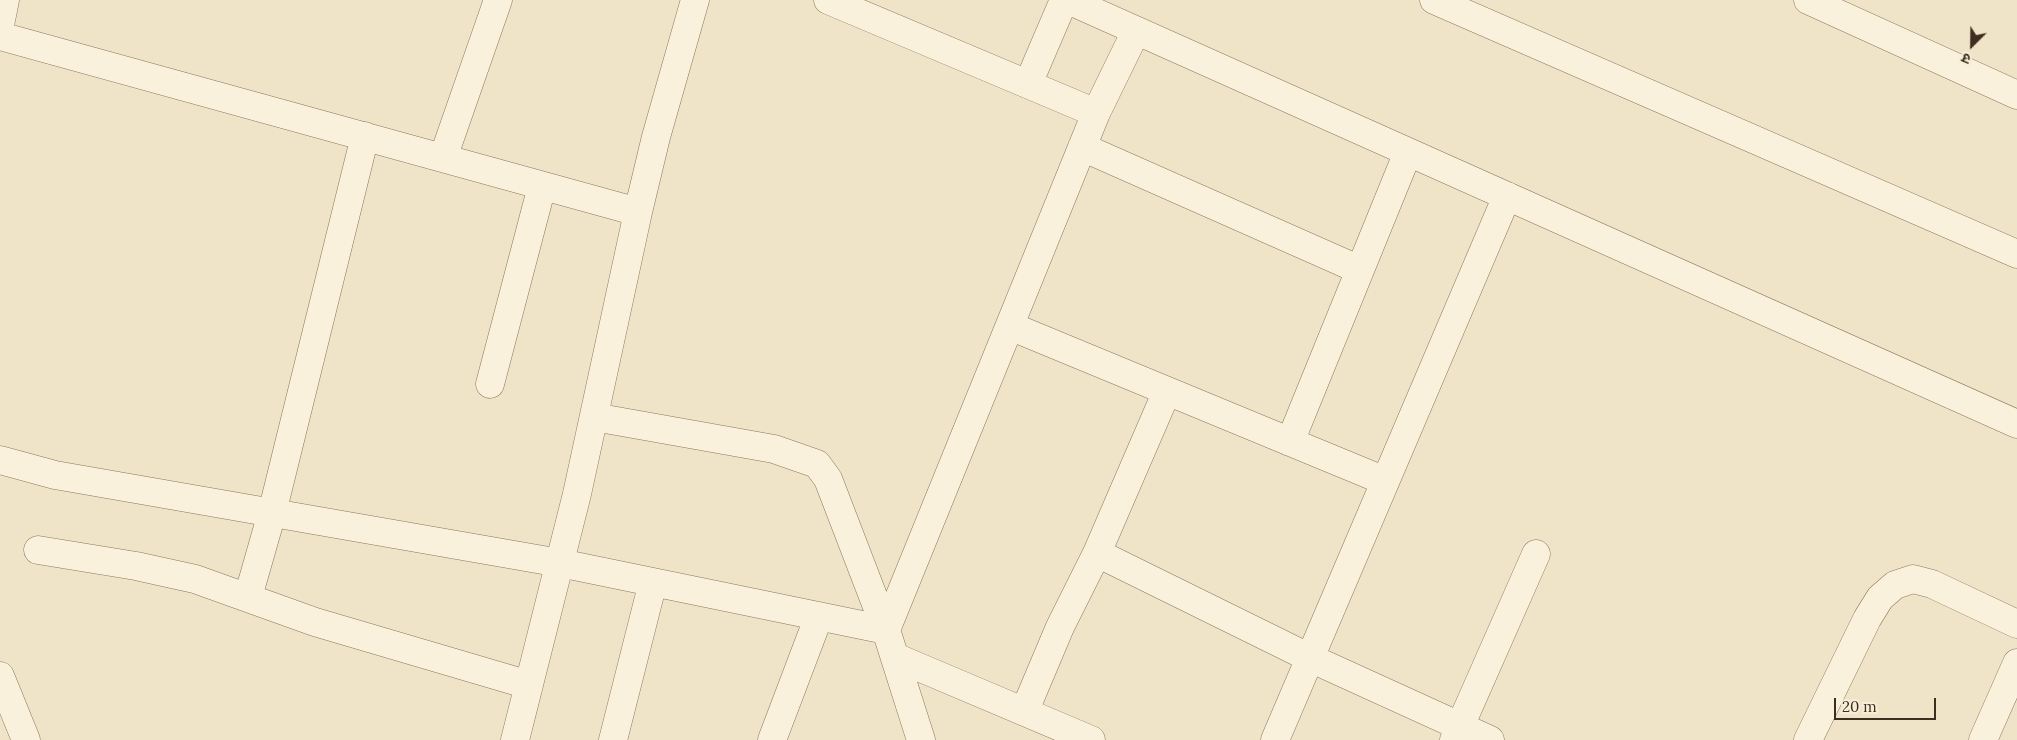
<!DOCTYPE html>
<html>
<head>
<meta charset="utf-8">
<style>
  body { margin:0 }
  #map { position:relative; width:2017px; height:740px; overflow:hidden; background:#f0e4c8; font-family:Lora,"Noto Sans Devanagari",serif }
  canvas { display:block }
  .north { position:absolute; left:1947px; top:20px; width:50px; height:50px; -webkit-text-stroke:4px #f7eed8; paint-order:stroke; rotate:203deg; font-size:14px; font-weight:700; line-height:20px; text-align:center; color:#3d2e20 }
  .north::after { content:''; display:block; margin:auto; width:18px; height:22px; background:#3d2e20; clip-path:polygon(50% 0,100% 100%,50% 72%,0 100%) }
  .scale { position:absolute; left:1834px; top:698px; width:102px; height:22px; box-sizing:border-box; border:2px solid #3d2e20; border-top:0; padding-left:6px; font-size:15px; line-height:18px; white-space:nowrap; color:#3d2e20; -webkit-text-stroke:4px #f7eed8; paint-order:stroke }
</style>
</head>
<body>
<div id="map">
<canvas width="2017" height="740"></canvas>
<div class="north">उ</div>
<div class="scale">20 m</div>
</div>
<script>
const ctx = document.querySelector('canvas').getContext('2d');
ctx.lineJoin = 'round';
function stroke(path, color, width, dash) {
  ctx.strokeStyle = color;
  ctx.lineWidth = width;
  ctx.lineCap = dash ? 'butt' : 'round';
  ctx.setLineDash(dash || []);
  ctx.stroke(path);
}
const street = new Path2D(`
  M828,0l268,113
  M1068,0l949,424
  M1434,0l583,254
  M1808,0l209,95
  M0,25l5,-25
  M0,36l638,176
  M1028,84l36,-84
  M1082,147l278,123
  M443,158l55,-158
  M1010,326l375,155
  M490,384l52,-198
  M594,417l180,32 43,15 11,15 58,151 35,110
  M1290,442l118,-290
  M0,460l55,15 505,88 326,67 210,-517 40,-82
  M38,550l98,16 59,13 120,43 214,63
  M1097,553l213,105 180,82
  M248,597l24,-84 93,-377
  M895,657l196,83
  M0,676l26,64
  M1025,710l35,-83 37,-74 70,-162
  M515,740l62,-246 61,-282 18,-75 39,-137
  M613,740l40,-158
  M772,740l47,-124
  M1275,740l232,-544
  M1454,740l82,-186
  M1808,740l59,-121 13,-21 15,-13 18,-6 19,5 85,40
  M1983,740l34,-77`);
stroke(street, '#8d765c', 29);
stroke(street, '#faf1dc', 28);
</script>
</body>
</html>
